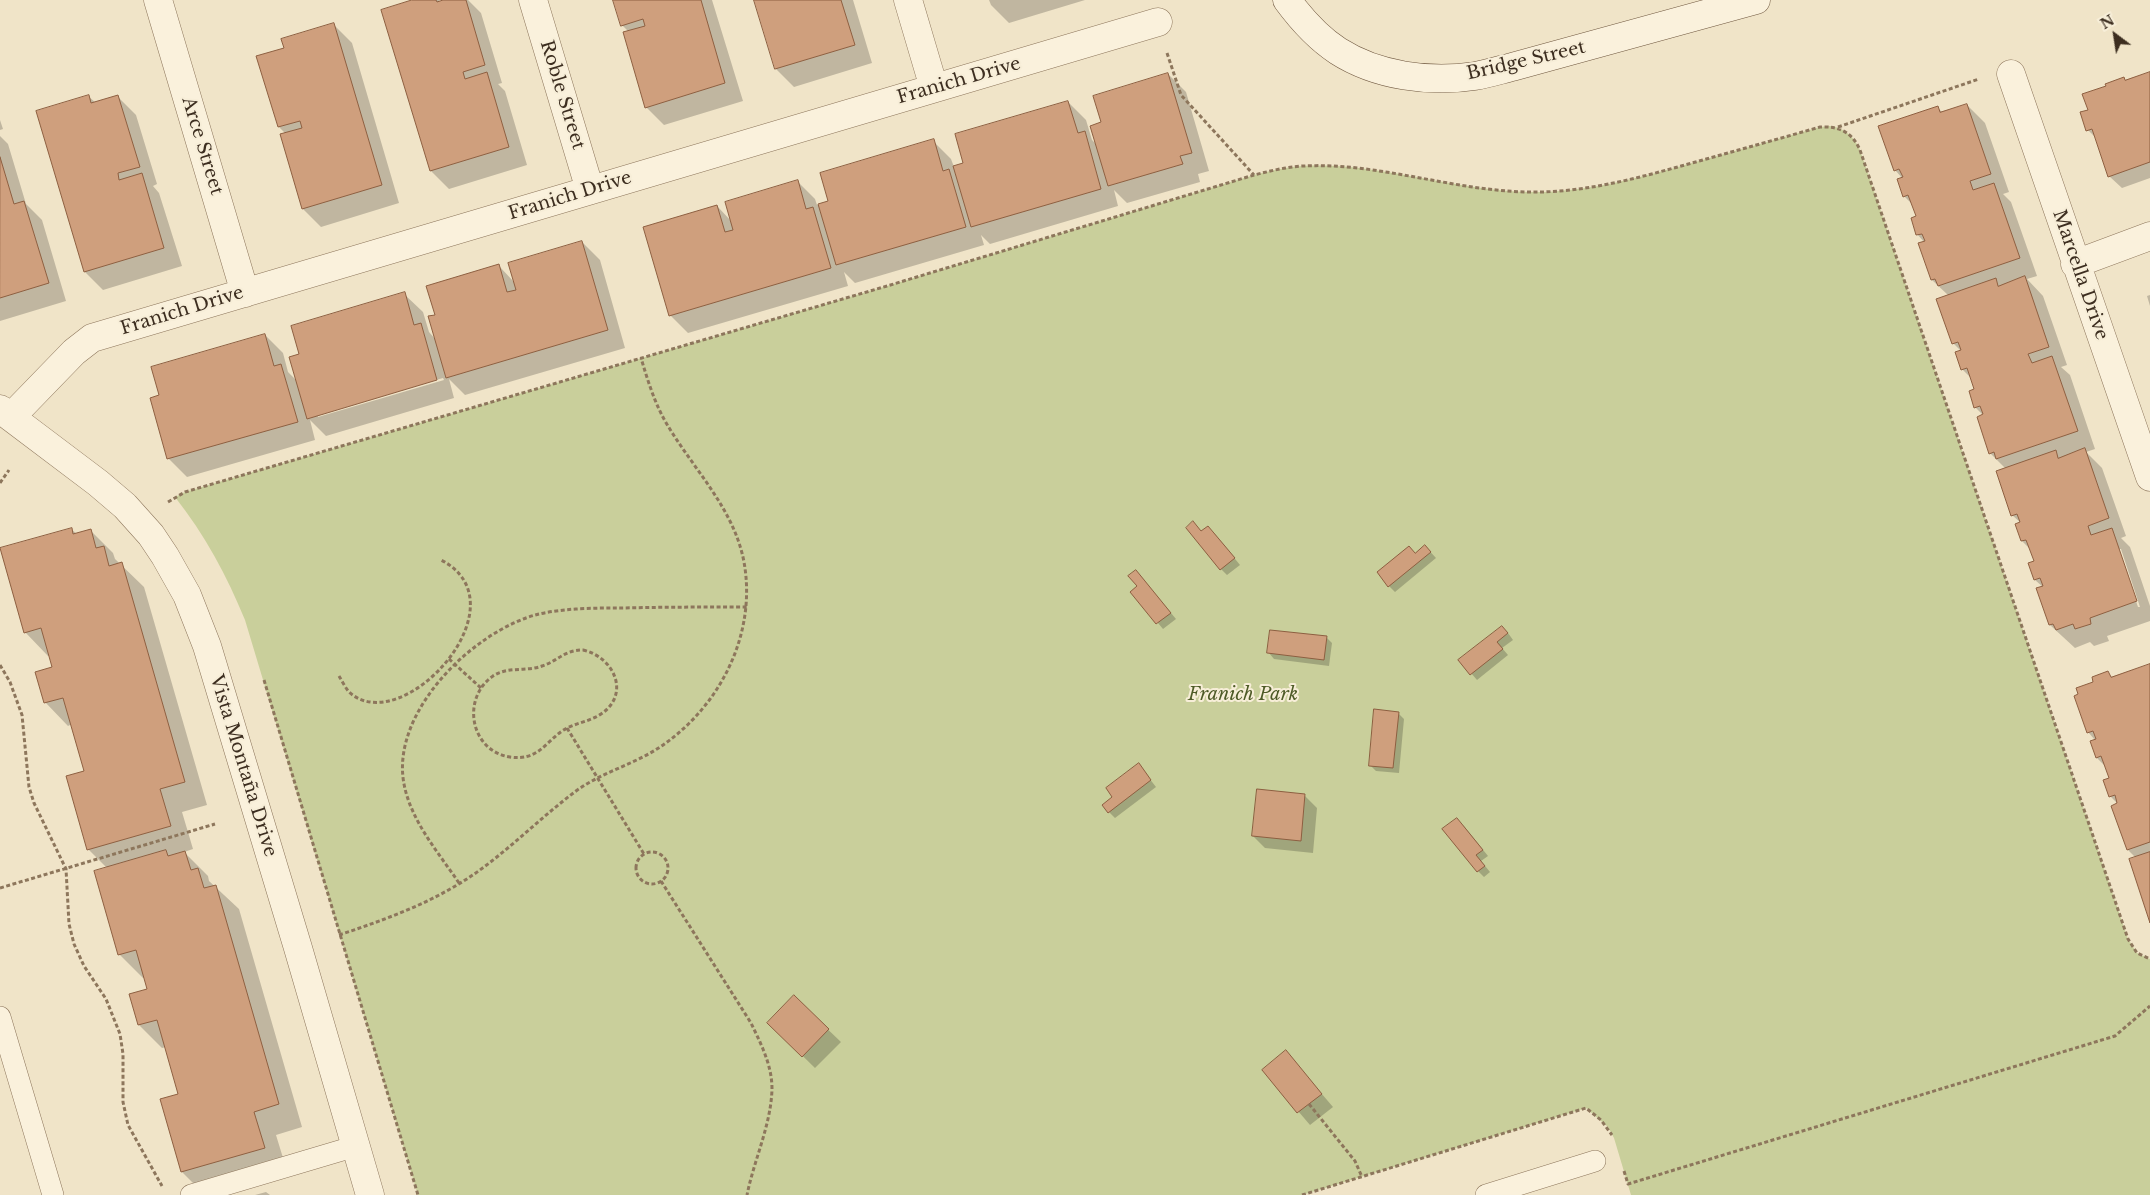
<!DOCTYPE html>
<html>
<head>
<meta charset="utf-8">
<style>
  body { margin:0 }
  #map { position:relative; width:2150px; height:1195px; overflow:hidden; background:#f0e4c8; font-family:"Libre Baskerville",serif }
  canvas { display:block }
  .north { position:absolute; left:2090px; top:10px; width:50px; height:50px; -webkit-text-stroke:4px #f7eed8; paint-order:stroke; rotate:329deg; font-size:14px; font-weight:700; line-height:20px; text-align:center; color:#3d2e20 }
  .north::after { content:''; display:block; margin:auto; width:18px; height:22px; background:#3d2e20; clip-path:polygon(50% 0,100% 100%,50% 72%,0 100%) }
</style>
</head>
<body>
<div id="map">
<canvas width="2150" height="1195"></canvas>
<div class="north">N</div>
</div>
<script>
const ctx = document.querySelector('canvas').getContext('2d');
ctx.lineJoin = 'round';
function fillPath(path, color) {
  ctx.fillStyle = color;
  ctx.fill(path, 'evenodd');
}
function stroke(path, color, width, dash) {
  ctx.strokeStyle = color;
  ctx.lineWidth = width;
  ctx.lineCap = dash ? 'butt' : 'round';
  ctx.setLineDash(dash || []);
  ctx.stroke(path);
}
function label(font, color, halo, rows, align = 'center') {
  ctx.font = font + ' "Libre Baskerville",serif';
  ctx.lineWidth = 4;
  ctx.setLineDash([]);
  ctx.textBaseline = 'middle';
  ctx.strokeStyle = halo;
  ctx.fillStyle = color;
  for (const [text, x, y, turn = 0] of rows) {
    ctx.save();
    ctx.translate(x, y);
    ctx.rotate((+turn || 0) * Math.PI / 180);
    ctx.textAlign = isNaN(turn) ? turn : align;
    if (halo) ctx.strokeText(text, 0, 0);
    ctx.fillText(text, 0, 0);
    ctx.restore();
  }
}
const green = new Path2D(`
  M1830,126c15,2 24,11 30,24l268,789 9,14 13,6v236h-519l-17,-57 -6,-11 -22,-19 -284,87h-884l-173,-575c-18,-44 -40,-85 -70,-123l10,-5 702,-206 367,-111c16,-4 32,-8 49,-9 75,-4 150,25 226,26 56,1 109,-14 163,-29 43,-12 86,-24 128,-36z`);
const shadow = new Path2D(`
  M416,0h23l2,2 27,-2 13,13 21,70 -4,1 7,7 22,74 -78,24 -18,-18z
  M615,0h97l31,101 -79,24 -18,-18 -17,-75 -7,-7z
  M755,0h98l19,63 -78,24 -18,-18z
  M989,0h96l-76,23 -18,-18z
  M334,25l18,18 47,160 -78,24 -18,-18 -17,-75 -7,-7 6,-78z
  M2150,73v105l-28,10 -13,-12 -12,-37 -9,-9 1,-19 37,-30z
  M1168,74l18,18 23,79 -11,3 2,8 -73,21 -13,-13 4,16 -128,38 -9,-9 3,10 -129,38 -11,-11 4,14 -160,47 -18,-18 47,-109 15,16 65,-41 18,18 2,6 13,-3 103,-61 18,18 3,8 10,-4 104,-61 18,18 6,20 5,5 5,-22z
  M88,96l8,7 22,-6 18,18 21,69 -4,2 6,7 23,73 -79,24 -18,-18 -48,-160z
  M1967,105l18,18 24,69 -6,2 8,8 26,74 -10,3 16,17 24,69 -6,2 9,8 25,74 -9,3 16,16 24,68 -5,2 9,9 20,59v15l-43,15 2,5 -15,5 -4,-4 -15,6 -25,-23 -12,-36 5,-2 -8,-7 -5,-17 5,-1 -4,-12 -9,-9 -5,-16 4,-2 -9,-8 -6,-46 -16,-16 -7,-38 -7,-7 -6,-16 6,-2 -4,-11 -10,-10 -1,-18 -8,-8 -4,-47 -17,-16 -7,-37 -8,-9v-18l-4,-11 -9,-9 -1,-17 -8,-9 42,-63 6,6zM2118,549h3l19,58h-2z
  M0,120l3,9 -3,1z
  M0,136l8,8 18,60 16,16 24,81 -66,20z
  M582,242l18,18 25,88 -160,47 -16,-16 5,19 -128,38 -16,-16 5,20 -128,37 -18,-18 -8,-63 104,-61 18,18 5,19 10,10 3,-27 103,-61 19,18 6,20 7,8v-24l63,-50 15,16zM443,378l1,2 -126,37v-3z
  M2150,295v11l-3,-10z
  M71,529l6,5 13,-4 23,23 2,6 29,28 63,218 -25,7 11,37 -9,3 24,24 1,5 30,28 63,218 -26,8 11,36 -82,24 -23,-23 -2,-78 -14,-47 -4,1 -23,-23 -8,-30 17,-5 -3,-13 -2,1 -23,-23 -25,-84 12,-3 -19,-19 -2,-77 -14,-48 -4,2 -23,-24 9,-35 -4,-12 -2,1 -23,-24z
  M1202,533h12l26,32 -13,10 -6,-6z
  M1425,546l11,12 -41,34 -6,-6 27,-32z
  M1136,571l40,48 -13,10 -31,-37 7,-6z
  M1508,633l5,7 -11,8 6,7 -31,25 -17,-20z
  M1326,637l6,6 -3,23 -55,-7 -5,-6z
  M2150,665v254l-14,-61 -8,-8 -10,-46 -8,-8v-18l-4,-11 -9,-9 -5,-17 3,-1 -7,-8 7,-50 13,-9 5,5z
  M1398,713l6,6 -5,54 -23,-2 -6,-6z
  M1139,765l17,22 -41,31 -6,-6 5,-15z
  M1258,790l47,6 12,12 -4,45 -48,-5 -12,-12z
  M1463,825l25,31 -7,5 9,11 -6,5 -6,-6z
  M794,997l47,45 -26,26 -46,-45z
  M1286,1052l47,55 -23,18 -47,-55z
  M266,1192l4,3h-15z`);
const building = new Path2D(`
  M412,0h24l1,2 6,-2h23l19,65 -22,7 2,7 22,-7 22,75 -79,24 -49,-161z
  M613,0h88l24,83 -80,25 -22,-76 22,-6 -2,-7 -22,7z
  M754,0h87l14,45 -80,24z
  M334,23l48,162 -80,24 -22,-75 22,-6 -2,-7 -22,6 -22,-71 28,-8 -3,-9z
  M2150,72v90l-42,15 -16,-48 -6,2 -6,-19 8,-2 -6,-16 24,-8 -1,-2 19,-7 1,3z
  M1168,73l24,80 -12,3 3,8 -75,22 -18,-60 11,-4 -8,-26z
  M89,95l2,8 27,-8 22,72 -22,6 1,7 23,-7 22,75 -80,24 -48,-161z
  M1068,101l10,32 7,-2 16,58 -130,38 -18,-61 10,-3 -8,-29z
  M1967,104l24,70 -21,7 3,9 21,-7 26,75 -82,28 -3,-7 -4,1 -13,-37 7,-2 -3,-7 -6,1 -5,-17 5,-2 -8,-21 -5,2 -6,-18 6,-2 -4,-8 -5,2 -16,-45 60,-20 2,6z
  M934,139l9,32 6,-2 17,58 -130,38 -18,-61 10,-3 -8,-28z
  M0,157l14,47 10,-3 25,82 -49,15z
  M798,180l8,29 7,-2 18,61 -162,48 -26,-89 74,-22 8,27 8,-2 -8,-28z
  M582,241l26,89 -162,48 -18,-62 7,-1 -9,-29 73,-22 8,28 9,-2 -8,-27z
  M2025,276l24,71 -21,7 4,9 20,-7 26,75 -82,28 -2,-7 -5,2 -12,-37 6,-3 -3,-8 -6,2 -5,-17 5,-2 -7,-21 -6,2 -6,-18 6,-2 -3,-8 -6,2 -16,-45 60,-21 2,8z
  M405,292l9,33 7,-2 16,57 -130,39 -18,-62 10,-3 -8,-28z
  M265,334l9,32 7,-2 17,58 -131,37 -17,-61 9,-3 -8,-28z
  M2085,448l24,70 -21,8 3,9 21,-7 25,73 -47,17 1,6 -16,5 -2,-5 -17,6 -3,-6 -4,1 -13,-37 7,-2 -3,-8 -6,2 -6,-17 6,-2 -8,-21 -5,1 -6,-17 5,-2 -3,-8 -6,2 -15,-45 60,-21 2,8z
  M1193,521l8,10 7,-5 27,32 -15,12 -34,-42z
  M72,528l1,6 18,-5 5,19 8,-2 5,20 13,-4 63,220 -25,7 11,37 -84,24 -21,-74 18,-5 -21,-73 -19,5 -9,-31 17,-5 -11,-39 -17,5 -24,-85z
  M1425,545l6,7 -43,35 -11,-15 32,-26 6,7z
  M1136,570l35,43 -15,11 -26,-32 7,-6 -9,-10z
  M1502,626l6,7 -11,9 6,7 -33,26 -12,-15z
  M1270,630l57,6 -3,24 -57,-7z
  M2150,664v178l-23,8 -16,-44 6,-3 -2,-8 -6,2 -6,-17 6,-2 -8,-22 -5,2 -6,-17 6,-2 -3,-8 -6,2 -13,-37 4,-2 -2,-6 17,-6 -1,-5 16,-6 3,6z
  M1374,709l25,3 -6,56 -24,-2z
  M1139,763l12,17 -43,33 -6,-8 10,-8 -6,-9z
  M1257,789l48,5 -4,47 -49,-5z
  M1457,818l26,32 -7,5 9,11 -8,6 -35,-43z
  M166,850l2,6 17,-5 6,19 7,-2 6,20 12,-3 63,219 -25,8 11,36 -84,24 -21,-73 18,-5 -21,-74 -19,5 -9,-31 18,-5 -11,-39 -18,5 -24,-84z
  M2150,852v71l-21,-64z
  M794,995l35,34 -27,28 -35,-34z
  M1286,1050l36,44 -25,19 -35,-43z`);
const path = new Path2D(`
  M1167,53l14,42 73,80
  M1838,127l141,-48
  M0,483l9,-13
  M168,502l17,-10 702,-206 367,-111c16,-4 32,-8 49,-9 75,-4 150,25 226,26 56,1 109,-14 163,-29 43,-12 86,-24 128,-36 19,-1 32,5 40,23l268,789 9,14 13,6
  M583,650c31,7 48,44 18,64 -12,8 -27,9 -39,17 -18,13 -25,30 -52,26 -40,-6 -49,-59 -17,-81 15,-10 33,-4 49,-10 16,-5 22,-16 41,-16z
  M449,659l32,29
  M0,665l10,17 12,33 7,72 5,16 32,66 3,55 5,20 10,22 22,33 14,35 3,20v48l5,23 34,61
  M339,676c3,5 6,11 10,16 53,49 178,-88 92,-132
  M264,680l154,515
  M567,728l77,126
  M636 868a16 16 0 1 1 32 0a16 16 0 1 1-32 0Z
  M661,881l90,142c10,21 21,42 21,66 -1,36 -18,71 -25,106
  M459,883c-21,-31 -48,-62 -55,-99 -14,-72 70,-154 135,-170 27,-6 56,-6 83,-6 42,-1 83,-1 125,-1
  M0,888l215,-64
  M339,935c51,-17 101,-35 145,-68 32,-24 60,-52 92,-76 26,-19 57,-26 84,-44 60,-40 97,-113 84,-185 -10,-53 -49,-91 -76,-136 -13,-21 -20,-45 -27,-68
  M1309,1104l46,57 7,16
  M1624,1171l4,13 487,-148 35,-30
  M1302,1195l284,-87 15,12 11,15`);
const lane = new Path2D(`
  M0,1017l53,178
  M191,1195l165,-49
  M1486,1195l109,-34`);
const street = new Path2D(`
  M158,0l87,293
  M533,0l57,190
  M908,0l26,88
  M2011,74l139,403
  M2075,264l75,-28
  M0,409l98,74 27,23 26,29 14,21 22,39 20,51 91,302 72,247
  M11,417l63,-65 18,-14 1066,-316`);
const secondary = new Path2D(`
  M1287,0c14,19 31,38 51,51 39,25 92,32 137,25 12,-2 25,-6 37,-9l244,-67`);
const streetNames = [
  ["Bridge Street",1526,61,-13],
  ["Franich Drive",959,81,-16],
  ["Roble Street",562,95,73],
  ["Arce Street",202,146,73],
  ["Franich Drive",570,196,-17],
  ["Marcella Drive",2080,275,71],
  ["Franich Drive",182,311,-17],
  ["Vista Montaña Drive",243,766,73]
];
const parkNames = [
  ["Franich Park",1243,695]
];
fillPath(green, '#c9cf9b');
fillPath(shadow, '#0003');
fillPath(building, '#cf9f7d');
stroke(building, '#8d5f41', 1);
stroke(lane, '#8d765c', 22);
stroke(street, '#8d765c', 29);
stroke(secondary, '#6f573f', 29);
stroke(path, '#8d765c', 3, [4, 2.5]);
stroke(lane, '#faf1dc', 21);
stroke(street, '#faf1dc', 28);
stroke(secondary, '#faf1dc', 28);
label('18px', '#3d2e20', '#f7eed8', streetNames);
label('italic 18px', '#4d5a26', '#f7eed8', parkNames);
</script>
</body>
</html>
